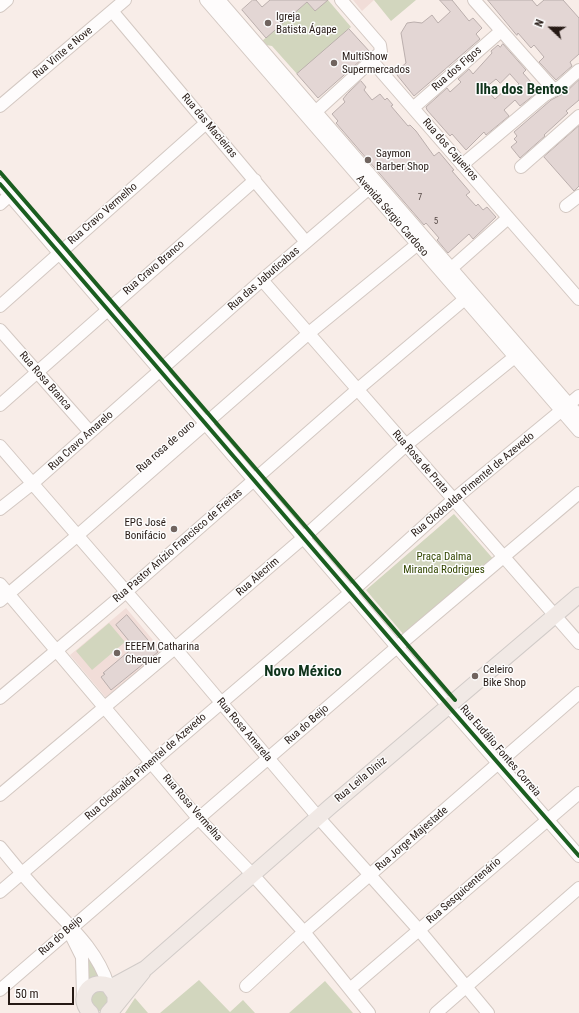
<!DOCTYPE html>
<html>
<head>
<meta charset="utf-8">
<style>
  body { margin:0 }
  #map { position:relative; width:579px; height:1013px; overflow:hidden; background:#f8ede8; font-family:"Roboto Condensed",sans-serif }
  canvas { display:block }
  .north { position:absolute; left:531px; top:8px; width:40px; height:40px; -webkit-text-stroke:3px #fdfdfd; paint-order:stroke; rotate:292deg; font-size:11px; font-weight:700; line-height:16px; text-align:center; color:#261a15 }
  .north::after { content:''; display:block; margin:auto; width:14px; height:18px; background:#261a15; clip-path:polygon(50% 0,100% 100%,50% 72%,0 100%) }
  .scale { position:absolute; left:8px; top:987px; width:66px; height:18px; box-sizing:border-box; border:2px solid #261a15; border-top:0; padding-left:5px; font-size:12px; line-height:14px; white-space:nowrap; color:#261a15; -webkit-text-stroke:3px #fdfdfd; paint-order:stroke }
</style>
</head>
<body>
<div id="map">
<canvas width="579" height="1013"></canvas>
<div class="north">N</div>
<div class="scale">50 m</div>
</div>
<script>
const ctx = document.querySelector('canvas').getContext('2d');
ctx.lineJoin = 'round';
function fillPath(path, color) {
  ctx.fillStyle = color;
  ctx.fill(path, 'evenodd');
}
function stroke(path, color, width, dash) {
  ctx.strokeStyle = color;
  ctx.lineWidth = width;
  ctx.lineCap = dash ? 'butt' : 'round';
  ctx.setLineDash(dash || []);
  ctx.stroke(path);
}
function label(font, color, halo, rows, align = 'center') {
  ctx.font = font + ' "Roboto Condensed",sans-serif';
  ctx.lineWidth = 3;
  ctx.setLineDash([]);
  ctx.textBaseline = 'middle';
  ctx.strokeStyle = halo;
  ctx.fillStyle = color;
  for (const [text, x, y, turn = 0] of rows) {
    ctx.save();
    ctx.translate(x, y);
    ctx.rotate((+turn || 0) * Math.PI / 180);
    ctx.textAlign = isNaN(turn) ? turn : align;
    if (halo) ctx.strokeText(text, 0, 0);
    ctx.fillText(text, 0, 0);
    ctx.restore();
  }
}
const education = new Path2D(`
  M353,0h21l-12,11z
  M126,608l37,44 -56,47 -37,-44z`);
const green = new Path2D(`
  M324,0h4l23,27 -54,47 -25,-28 -6,-1 -4,-4 45,-39 8,9 10,-9z
  M374,0h42l-25,21z
  M454,514l41,47 -91,74 -38,-45z
  M109,623l16,19 -33,28 -16,-19z
  M87,951l15,30 -14,3z
  M199,980l31,32 13,-12 12,13h-95z
  M325,981l28,32h-64z
  M97,988l13,6 -5,17h-10l-6,-17z
  M135,998l13,15h-23z`);
const building = new Path2D(`
  M253,0h3l6,7 8,-7h58l-13,11 -8,-9 -41,36 -24,-28z
  M440,0h12l17,21 4,-3 9,10 -6,6 4,5 -66,57 -17,-21 2,-6 7,-6 -5,-30 6,-10 7,-1 8,1 10,-8 6,8 12,-11z
  M488,0h44l5,6 7,-6h19l16,18v36l-9,8 2,4 -16,14 -17,-18 5,-5 -10,-12 -3,3 -13,-15 -1,2z
  M349,29l21,23 -52,46 -21,-24z
  M503,44l23,26 -3,3 16,18 -19,15 -5,-6 -11,10 5,6 -23,19 -2,-3 -18,18 -14,-16 -2,2 -23,-26 -1,-3 21,-19 3,4 11,-10 -3,-3 11,-10 4,5 19,-21 -1,-2 7,-6 2,2zM510,74l9,10 -10,9 -4,-3 -10,9 -10,-11 11,-9 4,4z
  M579,80v20l-13,11 2,2 -24,22 1,1 -25,22 -9,-11 6,-5 -3,-3 3,-3 -3,-4 37,-32 15,-8z
  M361,81l5,6 -2,3 8,10 8,-6 5,6 2,-2 6,7 -2,1 17,20 2,-1 6,6 18,25 5,-4 15,18 -2,1 18,21 -4,3 10,11 2,-2 5,6 4,-3 9,10 -23,22 -4,-5 -21,19 -11,-13 2,-2 -13,-15 -2,2 -88,-102 2,-2 -6,-7 13,-12 -2,-3 4,-5z
  M579,126v60l-5,5 -30,-34z
  M127,615l31,37 -47,38 -10,-13 4,-3 -2,-1 31,-26 -18,-22z`);
const minor = new Path2D(`
  M206,0l373,431
  M219,0l360,416
  M474,0l80,90
  M0,6l7,-6
  M112,11l194,231
  M372,61l207,238
  M0,106l125,-106
  M413,108l88,-77
  M311,116l70,-64 -1,-7 -39,-45
  M462,165l83,-70 16,-9 18,-16
  M521,167l58,-51
  M0,184l397,463 182,209
  M0,204l10,-9
  M566,206l13,-10
  M446,273l62,-55
  M262,280l317,363
  M0,306l206,-183
  M0,330l90,102
  M0,405l255,-225
  M0,446l175,202 143,169 101,113 69,83
  M0,509l33,-26 229,-203 112,-96
  M0,584l198,234 55,57 51,57 65,81
  M0,601l78,-66 231,-202 116,-95
  M0,698l126,-106 232,-203 114,-96
  M0,795l175,-147 128,-110 103,-93 116,-94
  M0,847c13,16 26,32 40,47 25,28 57,54 68,91
  M0,892l351,-300 102,-92 126,-104
  M71,935l11,22 1,40
  M246,986l58,-54 275,-239
  M350,989l229,-196
  M0,990l397,-343 182,-154
  M436,1013l143,-125`);
const major = new Path2D(`
  M111,987l35,-19 185,-162 248,-211
  M113,1009l30,-37
  M91,1013c-16,-13 -3,-35 17,-28l7,10v10l-7,8`);
const cycleway = new Path2D(`
  M0,172l455,528
  M0,184l397,463 182,209`);
const markers = [
  [268,23,4,"#70645f"],
  [334,63,4,"#70645f"],
  [368,160,4,"#70645f"],
  [174,529,4,"#70645f"],
  [117,653,4,"#70645f"],
  [475,676,4,"#70645f"]
];
const numberNames = [
  ["7",420,198],
  ["5",436,222]
];
const poiNames = [
  ["Igreja",276,17],
  ["Batista Ágape",276,30],
  ["MultiShow",342,57],
  ["Supermercados",342,70],
  ["Saymon",376,154],
  ["Barber Shop",376,167],
  ["EPG José",166,523,"right"],
  ["Bonifácio",166,536,"right"],
  ["EEEFM Catharina",125,647],
  ["Chequer",125,660],
  ["Celeiro",483,670],
  ["Bike Shop",483,683]
];
const streetNames = [
  ["Rua Vinte e Nove",63,53,-40],
  ["Rua dos Figos",457,69,-41],
  ["Rua das Macieiras",209,126,50],
  ["Rua dos Cajueiros",450,150,49],
  ["Rua Cravo Vermelho",103,214,-41],
  ["Avenida Sérgio Cardoso",392,216,49],
  ["Rua Cravo Branco",154,268,-41],
  ["Rua das Jabuticabas",264,279,-41],
  ["Rua Rosa Branca",45,381,49],
  ["Rua Cravo Amarelo",81,441,-42],
  ["Rua rosa de ouro",166,447,-41],
  ["Rua Rosa de Prata",420,462,49],
  ["Rua Clodoalda Pimentel de Azevedo",473,485,-40],
  ["Rua Pastor Anízio Francisco de Freitas",178,546,-41],
  ["Rua Alecrim",258,577,-41],
  ["Rua do Beijo",307,725,-41],
  ["Rua Rosa Amarela",244,730,50],
  ["Rua Eudálio Fontes Correia",500,751,49],
  ["Rua Clodoalda Pimentel de Azevedo",146,767,-41],
  ["Rua Leila Diniz",361,780,-40],
  ["Rua Rosa Vermelha",192,808,49],
  ["Rua Jorge Majestade",412,839,-41],
  ["Rua Sesquicentenário",464,891,-41],
  ["Rua do Beijo",61,936,-41]
];
const parkNames = [
  ["Praça Dalma",444,557],
  ["Miranda Rodrigues",444,570]
];
const districtNames = [
  ["Ilha dos Bentos",522,90],
  ["Novo México",303,672]
];
fillPath(education, '#f1ddd8');
fillPath(green, '#d2d6be');
fillPath(building, '#e3d6d4');
stroke(building, '#baaeac', 1);
stroke(minor, '#d3c8c2', 14);
stroke(major, '#d1cbc8', 17);
stroke(minor, '#fefcfc', 12);
stroke(major, '#f1e9e5', 15);
stroke(cycleway, '#1b5e20', 4);
for (const [x, y, r, color] of markers) {
  const dot = new Path2D();
  dot.arc(x, y, r, 0, 2 * Math.PI);
  ctx.fillStyle = color;
  ctx.fill(dot);
  stroke(dot, '#fdfdfd', 1.5);
}
label('9px', '#554945', null, numberNames);
label('11px', '#261a15', '#fdfdfd', poiNames, 'left');
label('11px', '#261a15', '#fdfdfd', streetNames);
label('11px', '#324600', '#fdfdfd', parkNames);
label('bold 15px', '#0f331b', '#fdfdfd', districtNames);
</script>
</body>
</html>
